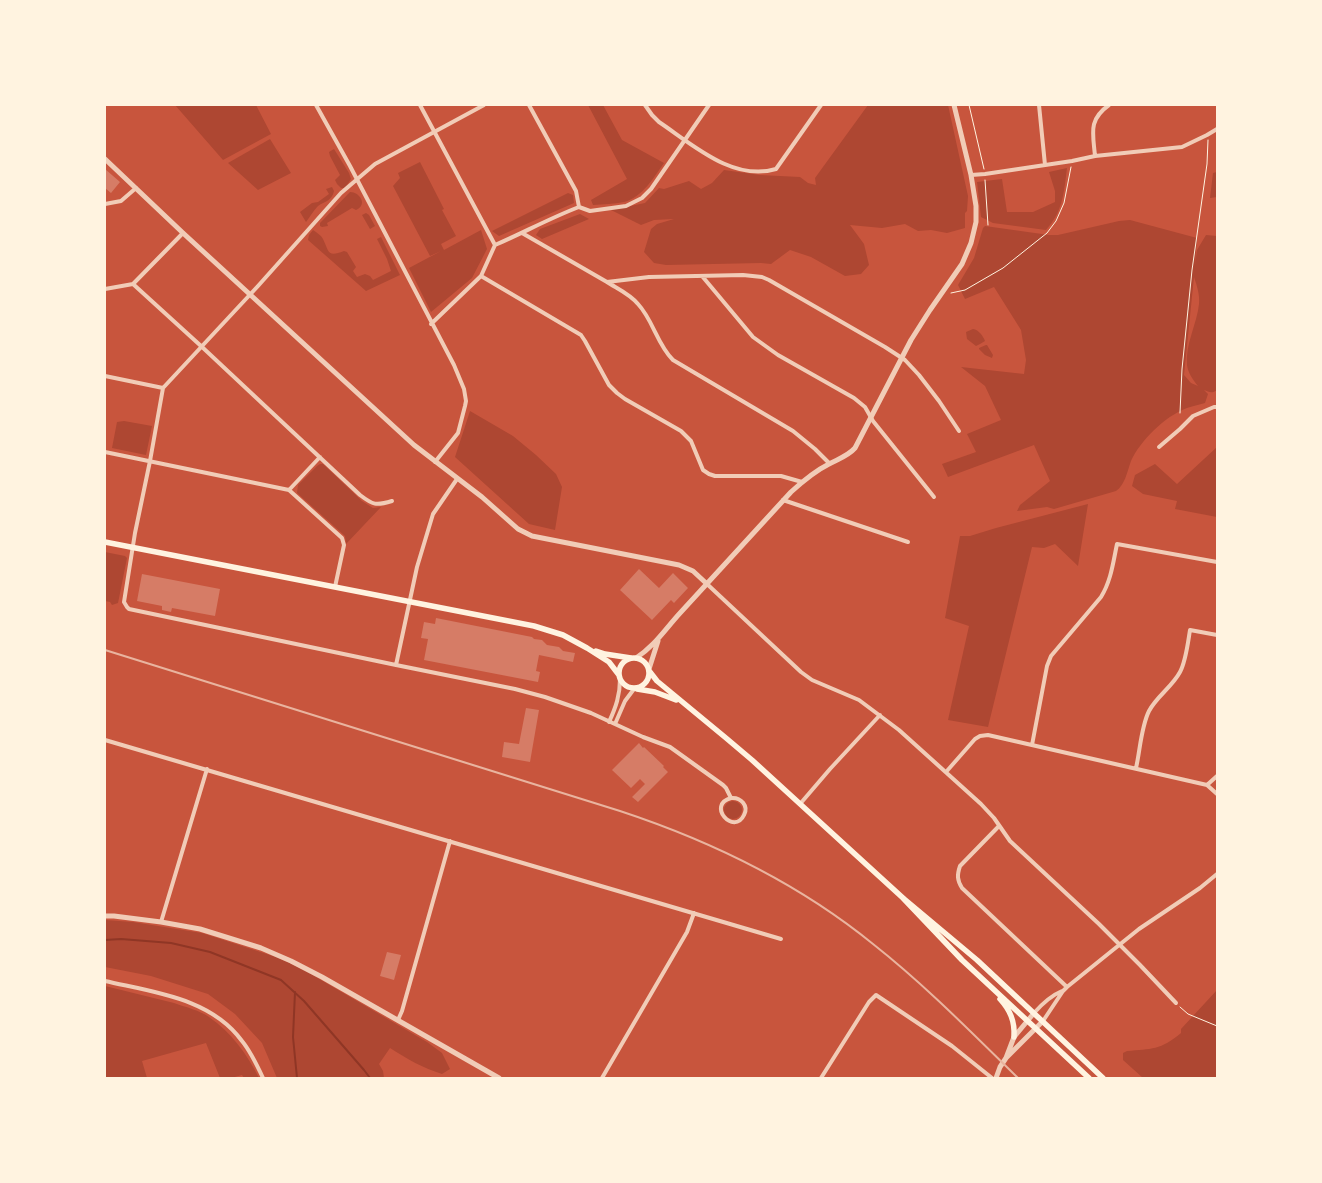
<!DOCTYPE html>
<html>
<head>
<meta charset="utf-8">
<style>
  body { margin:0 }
  #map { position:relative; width:1322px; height:1183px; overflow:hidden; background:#c8553d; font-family:Georgia,serif }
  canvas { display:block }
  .frame { position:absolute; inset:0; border:106px solid #fff3e0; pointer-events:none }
</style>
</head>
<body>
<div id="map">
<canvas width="1322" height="1183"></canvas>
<div class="frame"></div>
</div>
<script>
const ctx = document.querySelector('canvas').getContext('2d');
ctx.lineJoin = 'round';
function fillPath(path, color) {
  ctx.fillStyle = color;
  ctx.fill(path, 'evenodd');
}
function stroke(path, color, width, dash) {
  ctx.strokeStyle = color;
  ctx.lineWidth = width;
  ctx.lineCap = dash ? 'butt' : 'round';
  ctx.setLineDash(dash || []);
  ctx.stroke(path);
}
const green = new Path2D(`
  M175,105h81l15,29 -48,26z
  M588,105h15l19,35 42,23c-10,14 -21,34 -40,39 -10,2 -21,2 -31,3l-2,-5 36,-21z
  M868,105h80l20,91 -1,15 -2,2v15l-18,5 -16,-3 -13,1 -13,-7 -23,4 -32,-3 14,19 5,21 -8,9 -16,2 -34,-19 -21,-7 -19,14 -10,-1 -95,2 -12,-2 -10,-11 7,-23 6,-5 17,-5 -20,1 -13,5 -30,-15 34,-7 14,-15 5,1 25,-8 12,8 11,-6 12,-13 36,5 40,2 8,6 8,2 -1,-7z
  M270,139l21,34 -33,17 -30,-27z
  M334,149l15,24 2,6 -6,9h-4l-4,-4 -2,-4 5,-5 -10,-19 -1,-4z
  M420,162l24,47 -2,1 14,26 -15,8 3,6 37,-20 6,19 -15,29 -41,34 -22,-44 32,-17 -11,5 -37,-70 7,-8 -2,-5z
  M1067,168c-2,15 -3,32 -10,46 -3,6 -7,11 -11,16l-53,-7 -12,-6 -4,-35 25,-3 5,33h26l22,-10v-11l-6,-19z
  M1217,172v25l-7,1 3,-25z
  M332,187l2,4c-2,10 -9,10 -16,15 -5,5 -8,11 -12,16l-6,-10 12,-9 6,-1 11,-8 -3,-5z
  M350,192c10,0 18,13 6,18l-4,-2 -25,15 1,3 -6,1 -2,-1v-3z
  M568,193l5,2 1,8 -75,33 -7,-5z
  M366,213l3,2 6,11 -5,3 -8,-14z
  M580,214l9,5 -47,20 -6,-4 4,-6z
  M1130,220l67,18 -2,27 2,-15 9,-15 11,1v154c-5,4 -8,2 -13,0l4,4 -3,9c-6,2 -13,3 -18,5 -22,8 -47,33 -56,53 -4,11 -6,24 -15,30l-62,18 -7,-2 -30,4 3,-6 30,-24 -16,-36 -86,32 -6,-13 34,-12 -9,-18 34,-14 -16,-34 -24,-19 63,7 2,-14 -5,-30 -27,-43 -29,12 -7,-14 16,-27 9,-30 2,-2 64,9h9l61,-14zM1194,277c3,9 6,18 5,27 -2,20 -14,40 -12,61 1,8 6,15 11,21l-7,-3 -7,-8z
  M313,230c4,3 8,5 10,9 6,12 4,19 21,12l3,1 9,15 -3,4 4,6 8,-3 5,2 3,4 18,-9 -4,-12 -10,-20 4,-2 19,38 -34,16 -58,-51 1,-5z
  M973,329c6,1 10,7 12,12l-5,3 -4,2 -9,-7 -1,-7z
  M986,345h1l6,10 -1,3 -7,-3 -6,-6v-1z
  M470,411l43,25 23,19 20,19 6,13 -7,43 -26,-6 -74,-67z
  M124,421l28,5 -6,29 -34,-7 5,-26z
  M1217,447v70l-42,-8 2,-8 -34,-7 -11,-8 3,-11 20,-11 22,20z
  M320,464h3l39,37 11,7 8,-1 -35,37 -1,-8 -48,-43 1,-8 19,-19z
  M1088,504l-10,62 -23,-22 -11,4 -12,-1 -44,180 -40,-7 21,-94 -24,-8 15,-82h10l26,-8z
  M105,552l20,4 2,2 -9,45 -6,2 -2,-3 -5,-1z
  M724 810a9 9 0 1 1 18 0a9 9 0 1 1-18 0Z
  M105,920l28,2 69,11 77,25 25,12 123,72 15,11 8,16 -8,5c-19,-6 -35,-15 -52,-26l-11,16 4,7 1,7h-107l-15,-35 -27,-29 -27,-20 -57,-18 -46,-9z
  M105,986c23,6 46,11 69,17 11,4 25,7 35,14 22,15 38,37 50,61h-15l-2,-3 -11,3h-11l-14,-35 -64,18 5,17h-42z
  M1217,990v88h-74l-20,-18v-7l4,-2c24,-2 34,-1 54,-18v-4z`);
const stream = new Path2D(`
  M105,940l16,-1 50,4 39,9 71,28 23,21 60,69 6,8
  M295,992l-2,45 4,41`);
const building = new Path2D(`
  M105,169l15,13 -9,11 -6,-5z
  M639,569l20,19 14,-15 15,15 -14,15 -3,-3 -19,20 -32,-30z
  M142,574l78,15 -5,27 -43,-8 -1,4 -9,-2v-4l-25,-5z
  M436,618l96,19 2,2 8,1 5,5 12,2 4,4 12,2 -2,9 -34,-7 -3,16 4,1 -2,10 -114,-22 4,-21 -7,-1 3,-16 11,2z
  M526,708l13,2 -9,52 -28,-5 2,-15 15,2z
  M639,743l4,5 1,-1 20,19 -1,1 5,5 -30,30 -6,-5 13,-13 -5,-5 -9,9 -19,-18z
  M387,952l14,3 -7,25 -14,-4z`);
const path = new Path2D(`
  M969,105l15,64
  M985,180l3,45
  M951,293l14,-3 38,-22 44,-35 9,-12 8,-18 7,-36
  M1180,413l2,-44 10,-99 15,-106 1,-24
  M1180,1007l8,7 29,12`);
const minor = new Path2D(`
  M316,105l34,61 104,199 10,24 2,12 -1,5 -7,27 -23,29
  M420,105l75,140
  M484,105l-109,59 -34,29 -83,93 -95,102 -13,73 -15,72 -11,69 3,5 2,2 267,56 119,24 30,8 46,16 52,24 27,10 53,38 3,3 5,10c10,-1 18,8 13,17 -10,21 -38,-10 -13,-17
  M529,105l47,86 3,16
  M645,105l7,10 7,7c33,22 74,60 117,47l45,-64
  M1039,105l6,60
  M1095,156c-2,-23 -7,-36 14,-51
  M971,175l14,-1 87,-13 23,-5 87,-9 25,-12 10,-6
  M105,204l16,-3 15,-13
  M522,233l85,49 42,-5 94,-2 19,2 7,3 116,67 20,13 14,15 20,26 20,30
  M481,276l100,59 4,6 24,44 8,8 8,6 56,32 10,10 12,29 6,4 6,2h66l21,6
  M702,276l51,61 25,18 76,43 11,9 8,14 61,76
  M607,282c11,7 23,12 31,22 15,16 19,40 35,56l120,71 22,18 14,14
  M133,284l68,62 159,149c13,10 16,11 32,6
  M105,289l28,-5 50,-51
  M431,324l50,-48 14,-31c28,-12 55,-27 84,-38l11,4 36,-5 16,-8 9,-9 58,-84
  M105,376l58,12
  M1159,447l21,-18 13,-13 21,-9h3
  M105,452l184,38 53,48 2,7 -9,42
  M289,490l31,-33
  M783,500l125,42
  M707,584l94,88 11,8 47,20 40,30 82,74 13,14 16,23 89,83 41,41 36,38
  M396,665l21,-98 16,-53 24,-35
  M609,722c7,-15 11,-27 11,-43
  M615,724l10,-23 9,-12
  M105,740l676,199
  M1032,745l15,-79 4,-10 50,-59c10,-16 12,-34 16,-53l100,18
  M1136,768c4,-17 5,-41 13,-57 8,-15 23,-24 31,-39 6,-11 8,-30 10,-42l27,5
  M946,772l29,-33 5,-3 8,-1 219,50 10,9
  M1207,785l10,-9
  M800,804l30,-35 50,-54
  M999,826l-39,40c-3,9 -3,14 2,22l105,99
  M161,922l46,-153
  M105,981c48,11 106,17 137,60 9,11 15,24 21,37
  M1034,1013c8,-9 16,-17 28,-22
  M398,1020l4,-9 48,-170
  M1043,1021l20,-30 4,-4 72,-58 61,-41 17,-14
  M602,1078l85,-146 7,-19
  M821,1078l48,-76 7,-7 76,51 40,32`);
const tertiary = new Path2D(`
  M105,159l78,74 231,212 68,52 36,32 14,7 147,29 14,6 14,13
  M636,658c19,-12 30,-30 45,-46 37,-40 73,-80 110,-120 12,-11 24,-21 38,-28 9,-5 19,-8 26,-16l56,-108 19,-30 32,-46 9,-21 5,-21v-16l-5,-31 -17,-70
  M649,669l9,-28
  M105,916h9l47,6 39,7 61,19 30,13 31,16 177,101
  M1006,1058l8,-21 20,-24
  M996,1078l4,-11 6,-9 37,-37`);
const secondary = new Path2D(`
  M105,542l429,84 29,9 24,13 22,14 10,13
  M596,651l9,3 26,4
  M619 673a15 15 0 1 1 30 0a15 15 0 1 1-30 0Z
  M650,672l7,9 69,57 26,22 151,138
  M637,689l18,3 21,8
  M1000,999c10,11 15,22 14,38
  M1089,1078l-127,-118 -59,-62 74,62 126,118`);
const rail = new Path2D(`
  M105,650l515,161c91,30 178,72 253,133 52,41 98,88 145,134`);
fillPath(green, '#ae4732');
stroke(stream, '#8f3625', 2);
fillPath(building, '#d67c66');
stroke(path, '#fff3e0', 1);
stroke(minor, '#f1ccb7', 4);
stroke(tertiary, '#f1ccb7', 5);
stroke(secondary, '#fff3e0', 5.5);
stroke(rail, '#e9b49f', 2);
</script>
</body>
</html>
